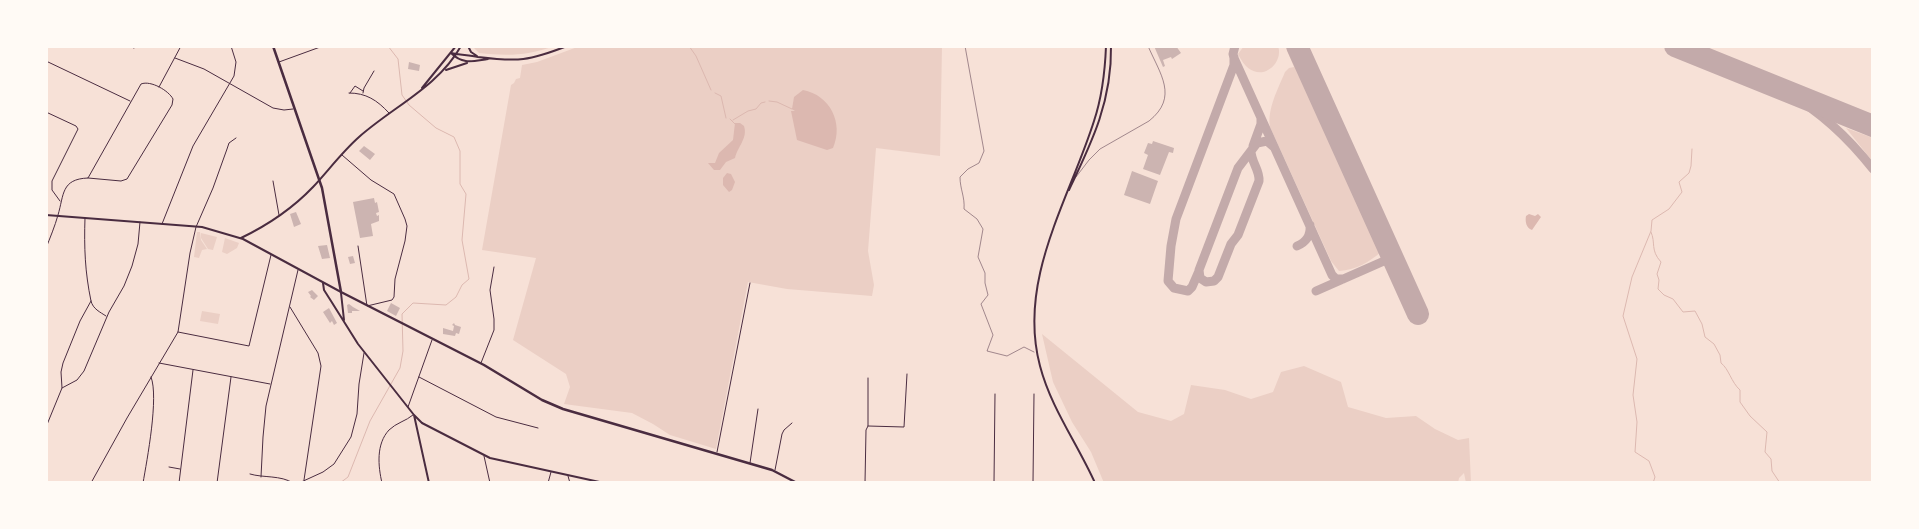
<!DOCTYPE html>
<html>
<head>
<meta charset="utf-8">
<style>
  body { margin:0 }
  #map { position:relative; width:1919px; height:529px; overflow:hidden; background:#f7e1d7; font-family:Overpass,sans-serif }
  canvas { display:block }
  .frame { position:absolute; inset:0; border:48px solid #fffaf5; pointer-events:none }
</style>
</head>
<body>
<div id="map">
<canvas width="1919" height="529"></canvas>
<div class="frame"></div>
</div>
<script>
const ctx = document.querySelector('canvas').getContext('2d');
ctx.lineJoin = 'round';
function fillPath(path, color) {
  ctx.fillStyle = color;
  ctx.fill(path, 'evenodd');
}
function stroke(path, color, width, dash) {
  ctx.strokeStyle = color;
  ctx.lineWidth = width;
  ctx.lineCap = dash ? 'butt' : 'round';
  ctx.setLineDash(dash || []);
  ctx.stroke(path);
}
const green = new Path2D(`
  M472,46h82c-26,10 -48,10 -75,7z
  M580,46h362l-2,110 -64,-8 -8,103 6,34 -2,11 -85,-7 -39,-7 -32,167 -46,-14 -17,-11 -21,-11 -68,-9 6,-17 -4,-13 -53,-34 23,-82 -54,-8 29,-165 3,-2 2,-4 4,-1 2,-13 15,-3z
  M1244,46h34c7,19 -23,44 -40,8z
  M1285,46h3l93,206c-12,10 -25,18 -42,19l-8,-10 -61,-134c-3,-18 8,-38 15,-55l4,-4 5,-1z
  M1846,128l27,10v24z
  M197,232h3l1,8 6,9 -5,1 -3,8 -5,-1z
  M201,233l16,4 -4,13 -5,-1 -7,-11z
  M225,238l14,5 -2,5 -10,6 -5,-2z
  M202,311l18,3 -2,10 -18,-3z
  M1042,334l96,78 33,9 13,-7 7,-29 34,5 26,9 22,-7 8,-20 23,-6 37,16 7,25 38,11 30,-2 19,13 23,11 11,-2 2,45h-5l-2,-10 -5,5 -1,5h-354l-13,-31 -19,-30 -19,-40z`);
const water = new Path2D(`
  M803,90c27,5 41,33 30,58l-6,2 -30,-10 -6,-29h4l-3,-2 2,-12z
  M735,123h5l4,3c4,12 -6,20 -9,32l-9,4 -6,8h-6l-6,-7h7l4,-10 14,-13z
  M727,173l4,1 4,8 -3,8 -3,2 -6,-7v-7z
  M1529,214l6,2 3,-2 3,3 -9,13c-6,-2 -7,-9 -6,-14z`);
const stream = new Path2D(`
  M689,46l7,10 15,34
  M715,93l6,3 5,22
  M769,101l8,1 15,7
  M730,119l5,5
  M733,120l15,-9 8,-2 5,-6 4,-1
  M1651,232c5,11 -1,18 10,30l-4,12 2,6 -1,9 6,6 9,4 10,13 12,-1 7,13 3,13 9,7 6,11 1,8c8,6 10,19 19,27v12l10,14 17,16 -2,20 6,7 1,12 8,12
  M340,483l8,-6 22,-56 30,-53 3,-17 -1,-37 11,-11 33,2 10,-8 6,-12 7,-6 -7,-39 4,-46 -6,-10v-33l-6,-14 -18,-9 -27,-23 -7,-10 -4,-36 -10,-13
  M1653,483l2,-6 -6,-16 -14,-9 2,-30 -4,-27 4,-36 -14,-43 9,-39 19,-46 1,-11 17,-11 13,-17 -3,-10 10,-9 2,-7 1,-17`);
const taxiway = new Path2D(`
  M1235,46l-2,8 1,4 98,217 4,4h7
  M1784,90c37,23 62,45 89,79
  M1253,146l8,-22v-6
  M1251,151c0,11 9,19 8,30l-21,54 -7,9 -13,33 -4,4 -8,1 -6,-4 -1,-8 39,-102 19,-25 10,-2 7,6
  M1297,246c9,-4 14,-10 13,-21
  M1384,261l4,-5v-7
  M1199,271l-7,16 -4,4 -14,-3 -6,-7 3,-35 5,-27 58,-154v-8
  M1316,291l68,-30h7l5,5`);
const runway = new Path2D(`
  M1297,46l121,268
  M1675,46l198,80`);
const building = new Path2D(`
  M1154,46h22l5,7 -9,6 -1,-2 -8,3 2,6 -2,1z
  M409,62l11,3 -1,6 -11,-2z
  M1153,141l21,7 -1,5 -4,-1 -9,23 -17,-6 5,-14 -4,-2 4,-10 4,1z
  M364,146l11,8 -5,6 -11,-9z
  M1132,171l26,10 -8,23 -26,-9z
  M374,198l1,5 2,-1 2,10 -3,1 1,3 2,-1v6l-8,3 2,12 -13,2 -7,-36z
  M296,212l5,12 -7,3 -4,-13z
  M327,245l3,13 -8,1 -4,-13z
  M353,256l2,7 -5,1 -2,-7z
  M312,290l6,6 -4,4 -4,-3 1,-1 -3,-4z
  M391,303l9,5 -4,8 -9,-5z
  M349,304l4,3 7,4h-8v2h-4l-1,-8z
  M329,308l8,15 -3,2 -2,-4 -2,2 -7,-11z
  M454,323l1,2 6,2 -2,7 -3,-1 -1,3 -12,-2v-6l10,3 1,-5 -2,-1z`);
const path = new Path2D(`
  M965,46l19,105 -5,12 -11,6 -8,8c0,12 5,20 4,32l13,10 6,10 -5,28 7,16v10l3,12 -7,9 12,31 -6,16 20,5 17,-9 10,5`);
const service = new Path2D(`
  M1076,177l13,-17 11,-11 49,-28c30,-24 11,-47 -1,-75`);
const minor = new Path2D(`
  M128,46l6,2 3,-2
  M46,51l2,-5
  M175,58l29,11 69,39 11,2 9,-1
  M46,61l84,40
  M279,62l44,-16
  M159,87l22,-41
  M349,93c17,0 28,7 40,20
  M350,93l5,-7 8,5
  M363,93l1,-5 10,-17
  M46,112l30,14 2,3 -26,52v9l8,11
  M342,155l29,25 23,14 11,25 2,7 -2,15 -10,38 -1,18 -2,3 -25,6 -9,-60
  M273,181l6,34
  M85,218c-1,30 0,54 6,83 2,8 9,11 15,15
  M162,224l31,-78 41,-70 2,-14 -5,-16
  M46,248c4,-10 9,-22 12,-33 6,-20 3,-36 30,-37l53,-94c10,-4 28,7 32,15l-1,6 -45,74 -6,2 -33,-3
  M290,307l28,46 3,13 -17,114
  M178,332l71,14 22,-91
  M159,363l111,21
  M481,363l13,-33v-11l-4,-29 4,-23
  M419,377l77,40 42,11
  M62,388l15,-8 7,-9 25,-59 15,-26 8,-20 6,-22 2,-22
  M408,407l24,-67
  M868,426l36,1 3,-53
  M46,427l16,-39 -1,-16 2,-9 17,-42 11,-20
  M717,452l33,-169
  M484,456l6,27
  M750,463l8,-54
  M169,467l11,2
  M775,470l7,-36 2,-4 8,-7
  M250,474c13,4 31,1 43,9
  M568,476l2,7
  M261,477l2,-40 3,-31 32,-136
  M91,483l36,-65 51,-86 12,-79 6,-26 17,-39 14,-39 2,-6 7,-5
  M143,483c4,-23 16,-86 8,-106
  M179,483l14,-113
  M217,483l14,-106
  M299,483l24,-11 11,-8 17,-27 6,-23 2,-30 5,-31
  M382,483c-4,-17 -6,-39 7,-53 7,-7 17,-9 24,-15
  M548,483l3,-11
  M865,483l1,-53 2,-4v-48
  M994,483l1,-89
  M1033,483l1,-89`);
const tertiary = new Path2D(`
  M323,283l1,7 7,11 27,43 56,71 8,8 68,35 114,25
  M341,293l3,27
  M414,415l15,68`);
const secondary = new Path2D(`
  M468,46l3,6 6,4
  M451,53c9,2 18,2 27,4 40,5 51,4 89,-11
  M451,53c12,12 22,8 37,6
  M446,70l21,-7
  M422,88l34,-42
  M1069,190c23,-48 43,-89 42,-144
  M46,215l156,12 41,12 98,53
  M241,238c27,-13 51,-29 72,-51 15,-16 29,-35 46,-50 35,-31 79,-50 102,-91
  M1095,483c-18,-40 -44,-75 -55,-117 -23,-86 29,-166 54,-245 8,-24 11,-49 12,-75`);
const primary = new Path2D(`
  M273,46l49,142 19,104 143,73 58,35 21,9 209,61 25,13`);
fillPath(green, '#ebcfc5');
fillPath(water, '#dcb8b0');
stroke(stream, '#dcb8b0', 1);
stroke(taxiway, '#c3aaaa', 9);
stroke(runway, '#c3aaaa', 22);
fillPath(building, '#ccb4b1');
stroke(path, '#4a2c40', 0.5);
stroke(service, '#4a2c40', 0.5);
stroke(minor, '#4a2c40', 1);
stroke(tertiary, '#4a2c40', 2);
stroke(secondary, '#4a2c40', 2);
stroke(primary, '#4a2c40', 2.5);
</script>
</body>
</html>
